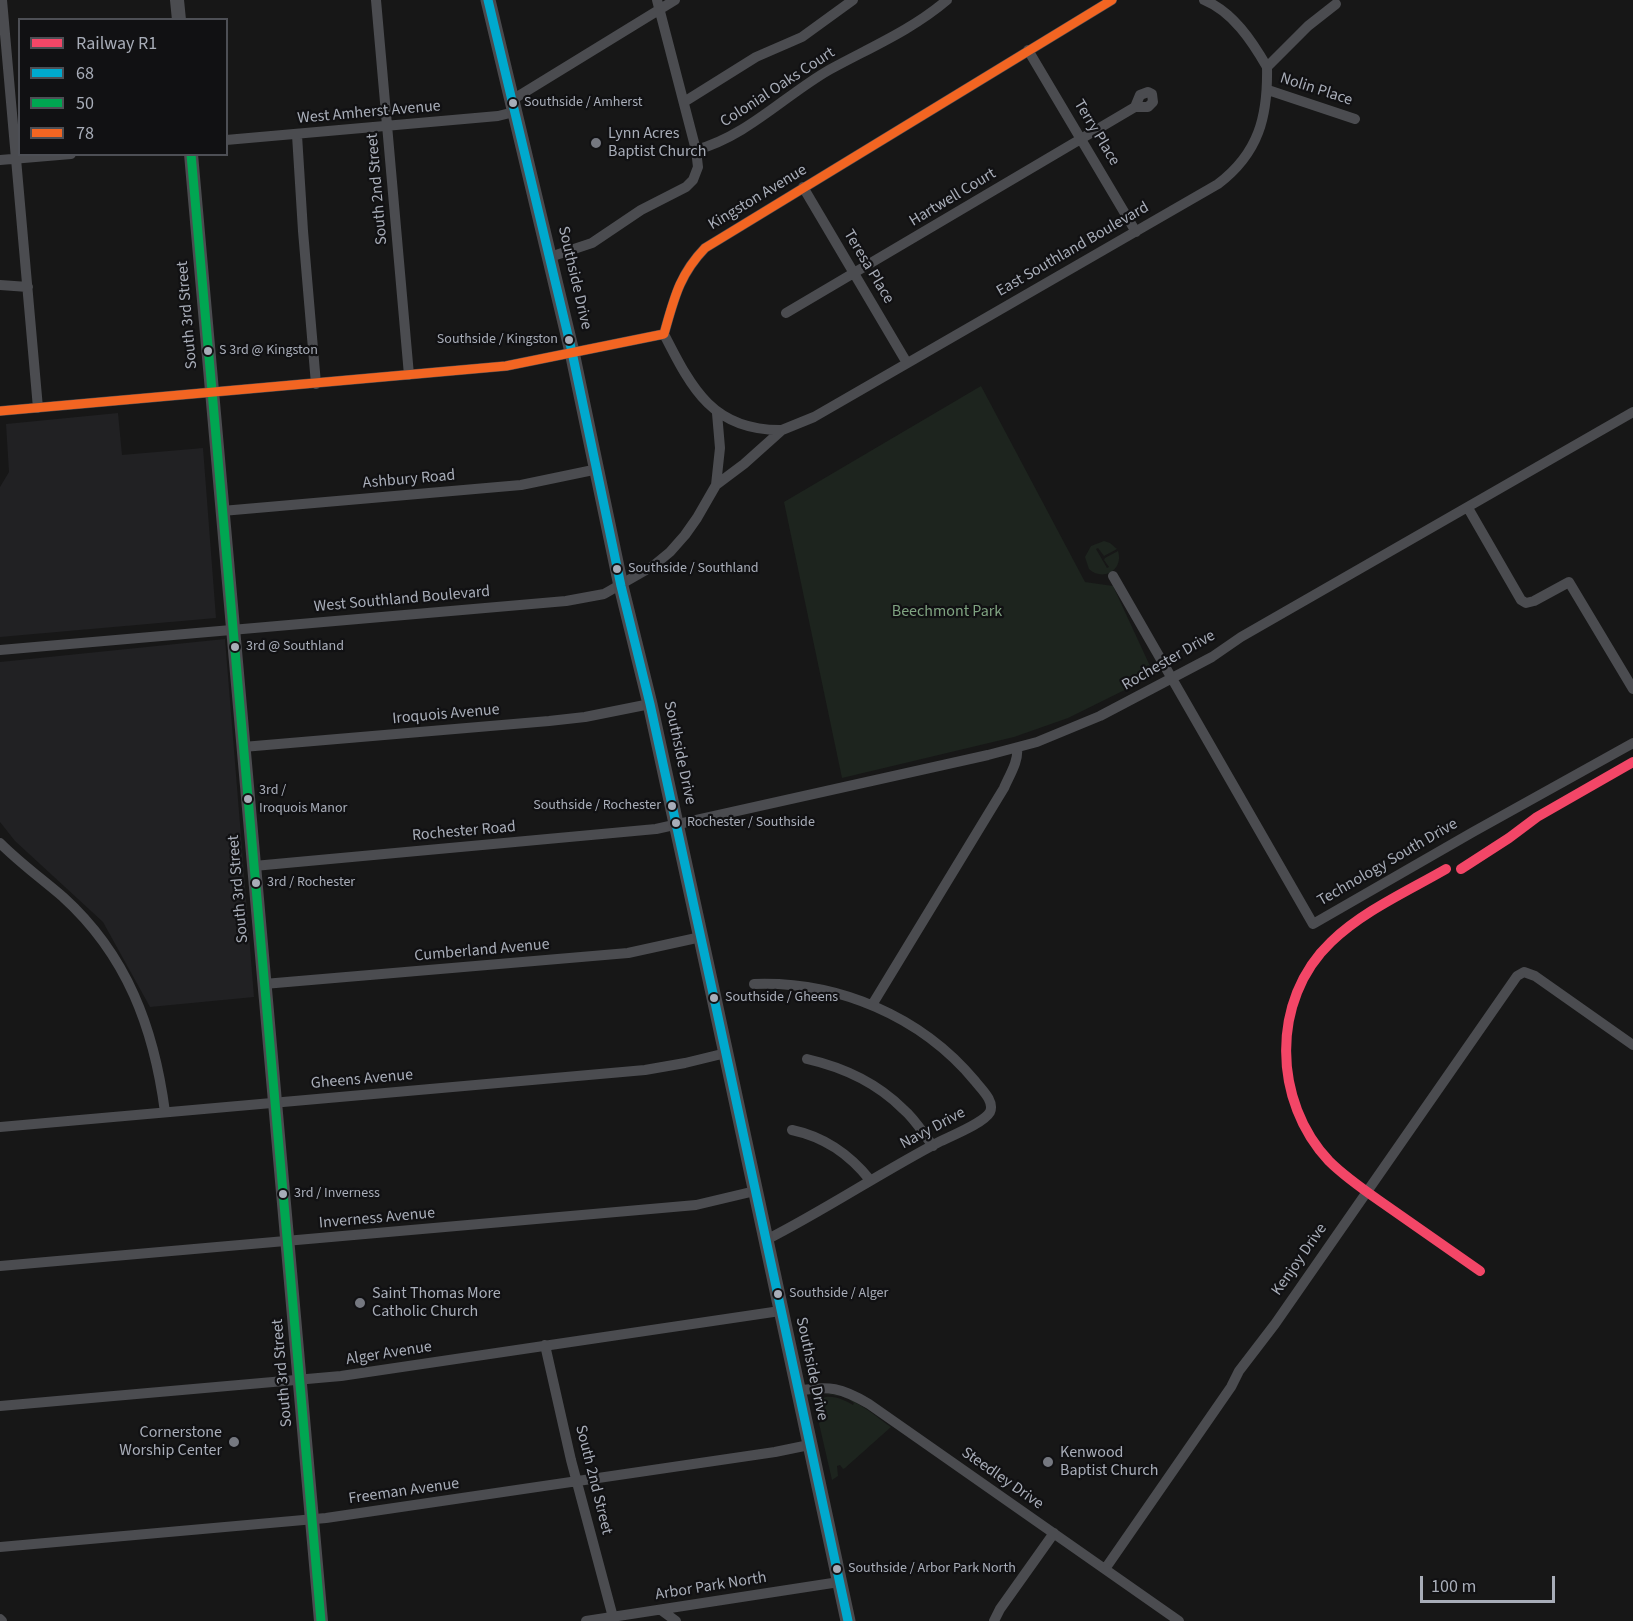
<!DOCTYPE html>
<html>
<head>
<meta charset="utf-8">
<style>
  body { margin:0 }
  #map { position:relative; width:1633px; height:1621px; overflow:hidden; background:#171717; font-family:"Source Sans 3",sans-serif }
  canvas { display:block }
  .legend { position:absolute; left:18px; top:18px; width:210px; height:138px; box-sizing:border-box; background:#111113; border:2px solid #4d4f55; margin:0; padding:8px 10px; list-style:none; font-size:18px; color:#a8adb8 }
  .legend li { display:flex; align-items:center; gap:12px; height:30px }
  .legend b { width:30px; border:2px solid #4d4f55 }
  .scale { position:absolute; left:1420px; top:1576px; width:135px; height:27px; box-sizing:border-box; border:3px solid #a8adb8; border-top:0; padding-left:8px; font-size:18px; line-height:21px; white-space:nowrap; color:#a8adb8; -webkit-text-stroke:4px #111113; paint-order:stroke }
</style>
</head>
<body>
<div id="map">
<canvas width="1633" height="1621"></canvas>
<ul class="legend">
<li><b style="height:8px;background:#f34667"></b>Railway R1</li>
<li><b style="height:8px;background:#00a9ce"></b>68</li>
<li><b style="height:8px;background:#00a651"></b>50</li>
<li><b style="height:8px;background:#f26522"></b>78</li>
</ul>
<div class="scale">100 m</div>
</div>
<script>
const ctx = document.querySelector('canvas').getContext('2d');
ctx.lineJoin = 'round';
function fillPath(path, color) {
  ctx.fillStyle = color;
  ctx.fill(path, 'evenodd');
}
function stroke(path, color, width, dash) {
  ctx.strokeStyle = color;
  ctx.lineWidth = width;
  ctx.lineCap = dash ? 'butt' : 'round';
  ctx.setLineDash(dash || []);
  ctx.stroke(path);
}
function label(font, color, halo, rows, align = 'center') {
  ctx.font = font + ' "Source Sans 3",sans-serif';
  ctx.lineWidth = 4.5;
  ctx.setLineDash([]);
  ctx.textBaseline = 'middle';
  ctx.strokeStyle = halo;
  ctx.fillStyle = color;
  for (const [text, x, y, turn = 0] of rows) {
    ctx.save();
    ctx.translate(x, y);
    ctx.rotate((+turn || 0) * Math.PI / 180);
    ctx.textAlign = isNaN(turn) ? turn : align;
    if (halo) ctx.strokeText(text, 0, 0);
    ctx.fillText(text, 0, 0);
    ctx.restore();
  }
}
const built = new Path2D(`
  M118,413l4,42 81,-7 13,170 -216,19v-150l9,-15 -3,-48z
  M225,639l29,358 -104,10 -47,-85 -88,-81 -15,-19v-160z`);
const green = new Path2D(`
  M981,386l104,196 28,4 37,80 7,8 -89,44 -54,19 -172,41 -58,-276z
  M1104,541l6,2 7,6 -13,7 -6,-8 -2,1 11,19 2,-1 -5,-7 1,-2 13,-7c6,19 -15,31 -29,18l-4,-12 6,-11z
  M824,1394c26,-1 47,19 67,33l-46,41 -2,1 -3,-4 -3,1 1,10 -6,4 -17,-74c7,-16 27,-8 38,-1l1,-2 -9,-6z`);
const minor = new Path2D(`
  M2,0l36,408
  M376,0l33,375
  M657,0l39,150
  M1204,0c29,12 48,41 63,67
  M1028,50l108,182
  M1268,90l87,29
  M512,100l163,-100
  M684,102l72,-45 46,-20 51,-37
  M297,135l6,96 13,153
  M226,140l272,-24 16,-4
  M0,160l71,-6
  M803,187l104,176
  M550,257l42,-14 49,-33 45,-23 7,-7 5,-13 -2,-17c51,-14 88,-54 133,-80 40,-22 83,-40 118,-70
  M0,285l28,2
  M786,313l349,-206h13l5,-5 -1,-8 -4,-2 -8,3 -5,12
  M664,334c28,55 49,97 118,96
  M0,411l506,-45 158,-32c10,-35 15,-59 41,-86l407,-248
  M716,485l4,-37 -3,-35
  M1468,508l53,92 5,3 8,-2 35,-19 64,107
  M222,511l299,-26 77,-16
  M1113,576l200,348 160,-92 160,-89
  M0,650l566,-49 38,-7 49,-28 17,-14 15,-17 12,-17 19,-33 28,-21 38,-34 32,-13 404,-233c41,-31 50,-68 49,-117l41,-41 28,-22
  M243,747l306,-26 36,-4 65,-13
  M0,843c20,20 42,36 63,54 64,58 91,131 102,215
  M254,866l402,-37 332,-74 49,-13 63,-26 112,-59 29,-20 392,-225
  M264,984l364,-31 73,-16
  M754,984c84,-3 167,32 221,97 6,8 20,20 15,31 -6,11 -39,24 -51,30 -59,31 -114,68 -173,98
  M872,1005l132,-217c5,-12 15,-27 13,-40
  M807,1059c35,8 70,24 96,50 12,10 20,24 30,37
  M0,1127l645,-57 40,-7 41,-10
  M792,1130c33,7 57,24 78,50
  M0,1266l696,-61 59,-14
  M545,1345l26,115 43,161
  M798,1391c31,-6 44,-3 71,13l310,217
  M0,1406l341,-30 439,-65
  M0,1547l326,-29 449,-66 34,-7
  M1105,1569l126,-182 8,-16 36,-47 242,-348 7,-4 11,4 98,69
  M661,1610l15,11
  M0,1619l2,2
  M586,1621l253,-39
  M994,1621l6,-12 54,-76`);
const tertiary = new Path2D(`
  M177,0l2,20
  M191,154l130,1467`);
const secondary = new Path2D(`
  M488,0l84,352 49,234 29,118 64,294 134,623`);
const bus1 = new Path2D(`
  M488,0l84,352 49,234 29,118 64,294 134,623`);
const bus2 = new Path2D(`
  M191,154l130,1467`);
const bus3 = new Path2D(`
  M0,411l506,-45 158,-32c10,-35 15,-59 41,-86l407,-248`);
const rail1 = new Path2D(`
  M1446,869c-38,22 -83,42 -115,73 -61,58 -58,160 -2,219 17,17 38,31 58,45 31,22 62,43 93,65
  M1461,869l48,-31 28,-21 96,-55`);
const markers = [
  [513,103,5,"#a8adb8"],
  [596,143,6,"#757880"],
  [569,340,5,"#a8adb8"],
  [208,351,5,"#a8adb8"],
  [617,569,5,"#a8adb8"],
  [235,647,5,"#a8adb8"],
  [248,799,5,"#a8adb8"],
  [672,806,5,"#a8adb8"],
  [676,823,5,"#a8adb8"],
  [256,883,5,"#a8adb8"],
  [714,998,5,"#a8adb8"],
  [283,1194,5,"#a8adb8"],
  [778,1294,5,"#a8adb8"],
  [360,1303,6,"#757880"],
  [234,1442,6,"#757880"],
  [1048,1462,6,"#757880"],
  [837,1569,5,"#a8adb8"]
];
const busNames = [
  ["Southside / Amherst",524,103],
  ["Southside / Kingston",558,340,"right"],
  ["S 3rd @ Kingston",219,351],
  ["Southside / Southland",628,569],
  ["3rd @ Southland",246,647],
  ["3rd /",259,791],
  ["Iroquois Manor",259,809],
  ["Southside / Rochester",661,806,"right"],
  ["Rochester / Southside",687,823],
  ["3rd / Rochester",267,883],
  ["Southside / Gheens",725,998],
  ["3rd / Inverness",294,1194],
  ["Southside / Alger",789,1294],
  ["Southside / Arbor Park North",848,1569]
];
const streetNames = [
  ["Colonial Oaks Court",778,88,-33],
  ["Nolin Place",1316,90,18],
  ["West Amherst Avenue",369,113,-5],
  ["Terry Place",1096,133,59],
  ["South 2nd Street",378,189,-95],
  ["Kingston Avenue",758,198,-31],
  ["Hartwell Court",953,198,-31],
  ["East Southland Boulevard",1073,250,-30],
  ["Teresa Place",868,267,59],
  ["Southside Drive",574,278,77],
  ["South 3rd Street",188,315,-95],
  ["Ashbury Road",409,480,-5],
  ["West Southland Boulevard",402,600,-5],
  ["Rochester Drive",1169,661,-30],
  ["Iroquois Avenue",446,715,-5],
  ["Southside Drive",679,753,78],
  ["Rochester Road",464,832,-5],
  ["Technology South Drive",1388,863,-30],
  ["South 3rd Street",239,889,-95],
  ["Cumberland Avenue",482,951,-5],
  ["Gheens Avenue",362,1080,-5],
  ["Navy Drive",933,1129,-28],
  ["Inverness Avenue",377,1219,-5],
  ["Kenjoy Drive",1300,1260,-55],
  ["Alger Avenue",389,1354,-9],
  ["Southside Drive",811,1369,78],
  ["South 3rd Street",283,1373,-95],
  ["Steedley Drive",1002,1479,35],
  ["South 2nd Street",593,1480,76],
  ["Freeman Avenue",404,1492,-8],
  ["Arbor Park North",711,1587,-9]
];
const poiNames = [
  ["Lynn Acres",608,134],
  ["Baptist Church",608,152],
  ["Saint Thomas More",372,1294],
  ["Catholic Church",372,1312],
  ["Cornerstone",222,1433,"right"],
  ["Worship Center",222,1451,"right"],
  ["Kenwood",1060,1453],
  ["Baptist Church",1060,1471]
];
const parkNames = [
  ["Beechmont Park",947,612]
];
fillPath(built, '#212123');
fillPath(green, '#1d241e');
stroke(minor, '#4b4c50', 10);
stroke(tertiary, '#4b4c50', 14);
stroke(secondary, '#4a4a4e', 15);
stroke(bus1, '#00a9ce', 9);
stroke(bus2, '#00a651', 9);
stroke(bus3, '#f26522', 9);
stroke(rail1, '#f34667', 10);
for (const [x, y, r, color] of markers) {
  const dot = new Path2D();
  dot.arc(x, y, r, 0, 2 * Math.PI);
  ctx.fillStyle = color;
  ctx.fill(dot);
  stroke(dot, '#111113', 2);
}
label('14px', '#a8adb8', '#111113', busNames, 'left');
label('16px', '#a8adb8', '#111113', streetNames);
label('16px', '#a8adb8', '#111113', poiNames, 'left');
label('16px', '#7fa381', '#111113', parkNames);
</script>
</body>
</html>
